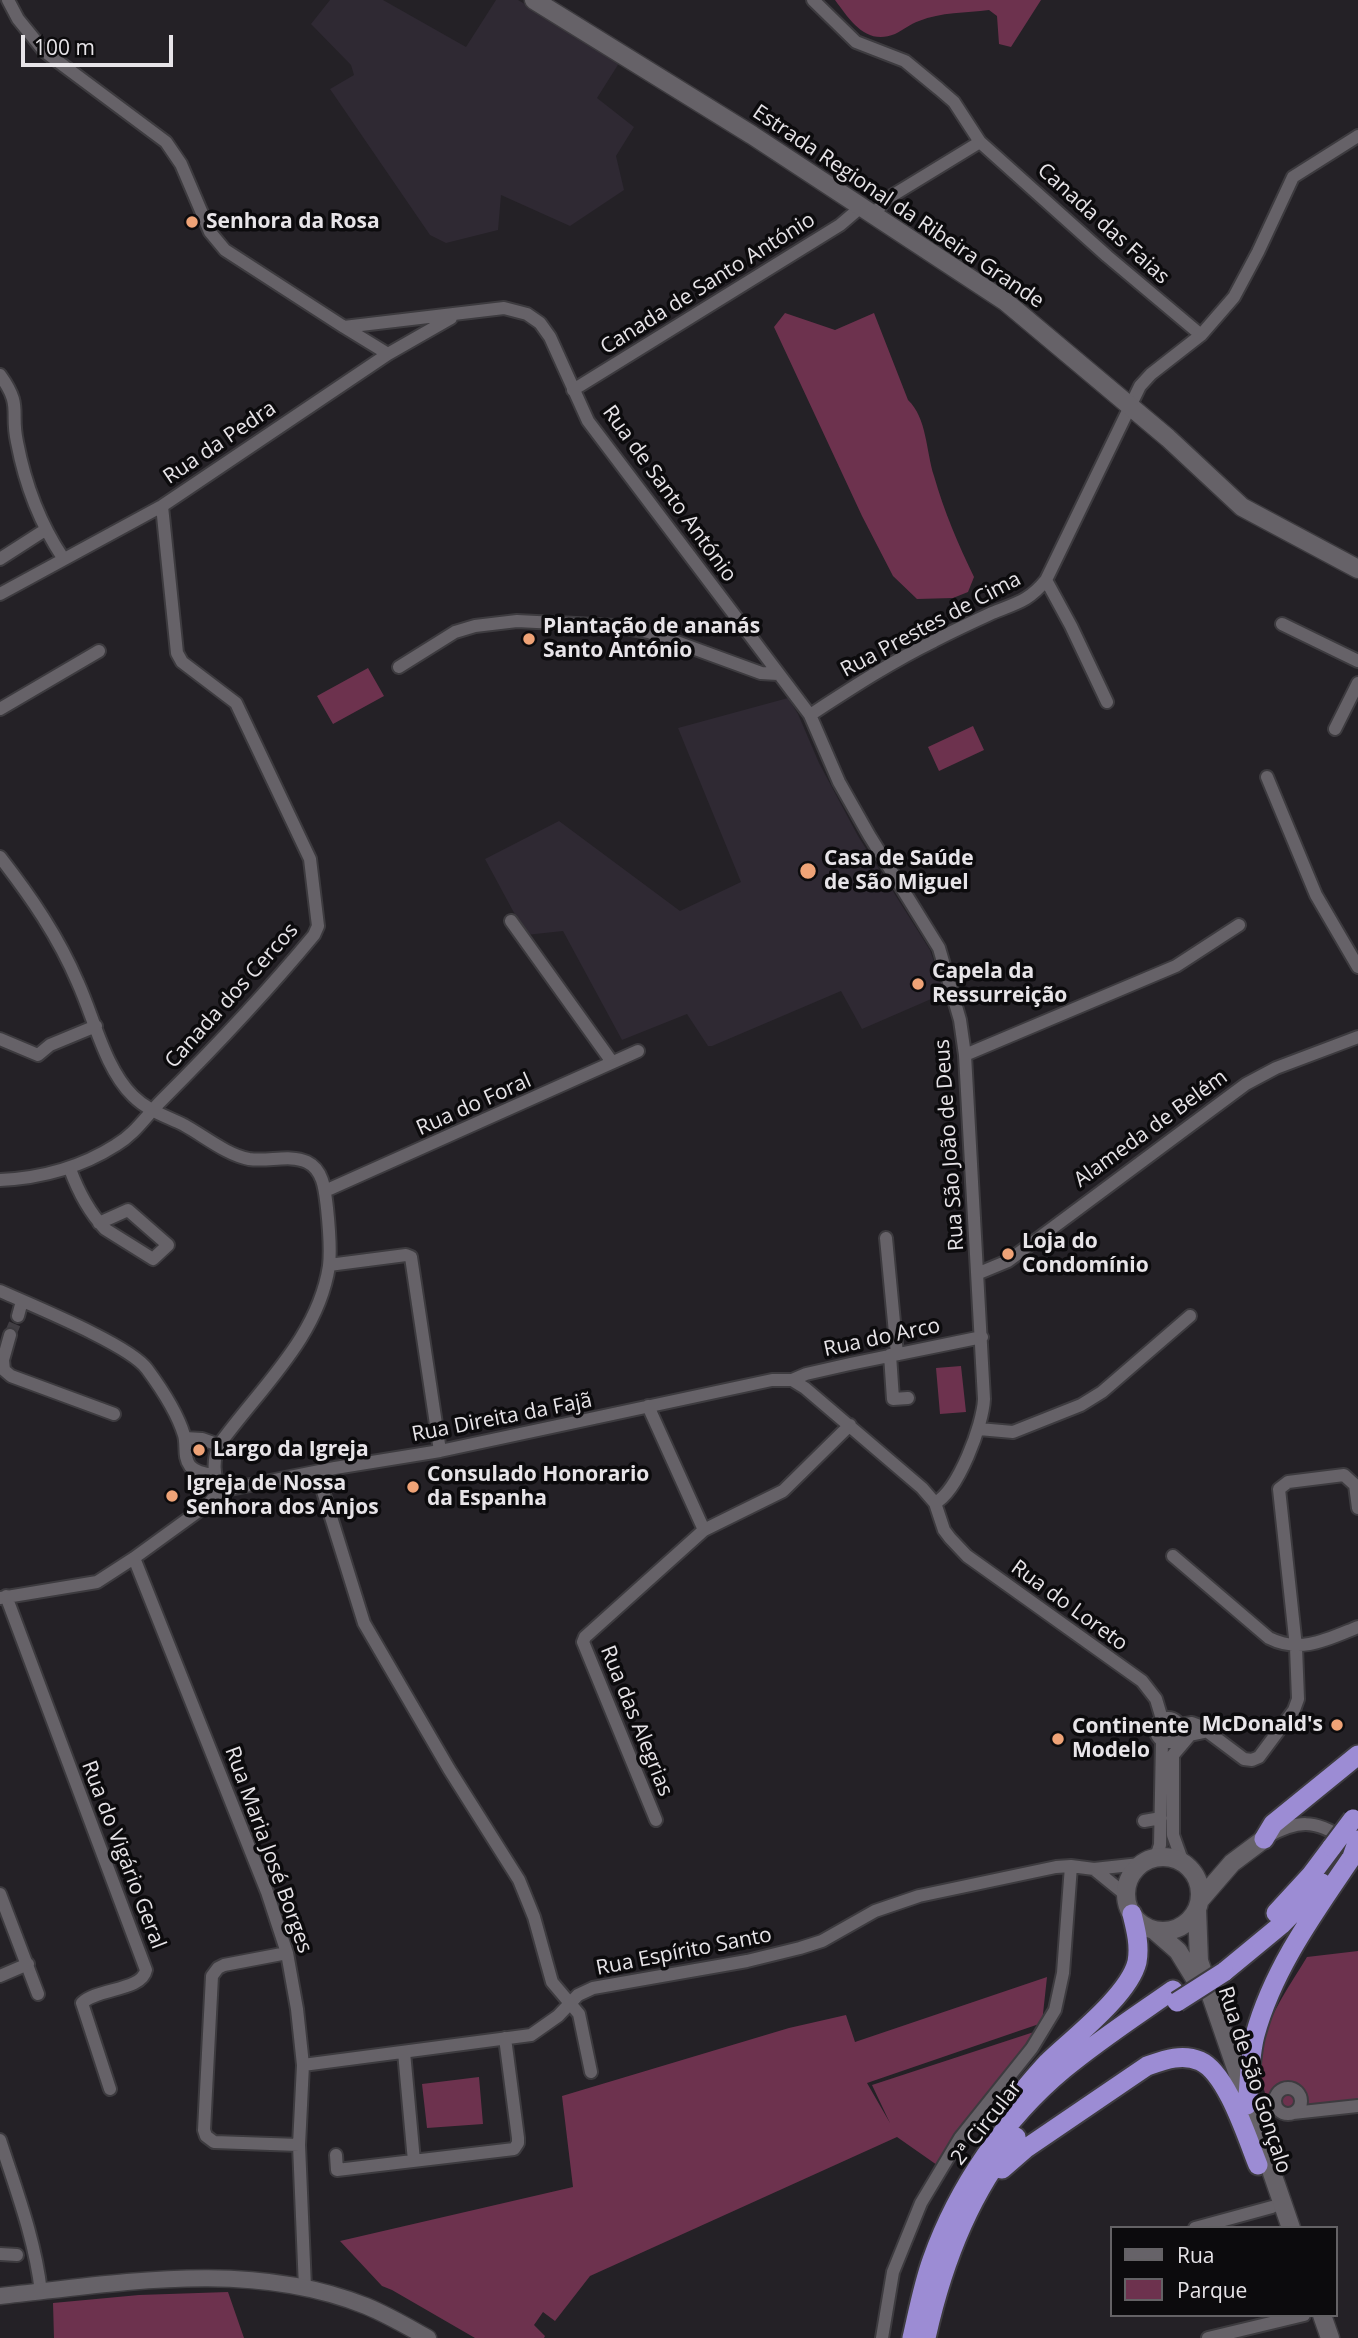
<!DOCTYPE html>
<html>
<head>
<meta charset="utf-8">
<style>
  body { margin:0 }
  #map { position:relative; width:1358px; height:2338px; overflow:hidden; background:#242126; font-family:"Open Sans",sans-serif }
  canvas { display:block }
  .legend { position:absolute; left:1110px; top:2226px; width:228px; height:91px; box-sizing:border-box; background:#0c0b0d; border:2px solid #646265; margin:0; padding:9px 12px; list-style:none; font-size:21px; color:#e7e4e8 }
  .legend li { display:flex; align-items:center; gap:14px; height:35px }
  .legend b { width:35px; border:2px solid #646265 }
  .scale { position:absolute; left:21px; top:35px; width:152px; height:32px; box-sizing:border-box; border:4px solid #e7e4e8; border-top:0; padding-left:9px; font-size:21px; line-height:24px; white-space:nowrap; color:#e7e4e8; -webkit-text-stroke:5px #0c0b0d; paint-order:stroke }
</style>
</head>
<body>
<div id="map">
<canvas width="1358" height="2338"></canvas>
<ul class="legend">
<li><b style="height:9px;background:#666268"></b>Rua</li>
<li><b style="height:19px;background:#6d324e"></b>Parque</li>
</ul>
<div class="scale">100 m</div>
</div>
<script>
const ctx = document.querySelector('canvas').getContext('2d');
ctx.lineJoin = 'round';
function fillPath(path, color) {
  ctx.fillStyle = color;
  ctx.fill(path, 'evenodd');
}
function stroke(path, color, width, dash) {
  ctx.strokeStyle = color;
  ctx.lineWidth = width;
  ctx.lineCap = dash ? 'butt' : 'round';
  ctx.setLineDash(dash || []);
  ctx.stroke(path);
}
function label(font, color, halo, rows, align = 'center') {
  ctx.font = font + ' "Open Sans",sans-serif';
  ctx.lineWidth = 7;
  ctx.setLineDash([]);
  ctx.textBaseline = 'middle';
  ctx.strokeStyle = halo;
  ctx.fillStyle = color;
  for (const [text, x, y, turn = 0] of rows) {
    ctx.save();
    ctx.translate(x, y);
    ctx.rotate((+turn || 0) * Math.PI / 180);
    ctx.textAlign = isNaN(turn) ? turn : align;
    if (halo) ctx.strokeText(text, 0, 0);
    ctx.fillText(text, 0, 0);
    ctx.restore();
  }
}
const built = new Path2D(`
  M330,0h53l83,47 30,-47h22l103,60 -24,38 37,29 -18,29 8,34 -54,36 -69,-31 -3,35 -52,13 -16,-8 -100,-146 24,-14 -3,-10 -40,-41z
  M788,698l10,16 21,49 39,73 72,114 15,43 -83,36 -21,-38 -129,55h-4l-21,-32 -65,26 -59,-109 -37,4 -41,-76 74,-38 121,90 61,-29 -63,-154z`);
const green = new Path2D(`
  M835,0h206l-30,47 -12,-3 -2,-28 -8,-6c-23,3 -48,2 -70,11 -9,3 -16,9 -24,13 -29,12 -45,-14 -60,-34z
  M785,313l50,17 39,-17 34,87c19,18 18,51 26,76 10,35 24,68 40,101l-6,15 -15,6 -36,1 -24,-23 -31,-60 -88,-189z
  M368,668l16,28 -51,28 -16,-28z
  M973,726l11,24 -45,21 -11,-24z
  M961,1366l5,46 -26,2 -4,-46z
  M1358,1951v151l-87,11c-4,-15 -11,-32 -11,-47 -1,-39 28,-77 47,-109z
  M1047,1977l-5,46 -175,60 23,40 -18,-38 168,-55 -103,135 -40,-28 -307,139 -35,45 -12,-9 -9,13 11,11 -1,2h-69l-83,-48 -10,-4 -42,-45 233,-54 -11,-91 227,-68 57,-13 9,27z
  M479,2077l4,47 -56,4 -5,-44z
  M228,2292l16,46h-190l-1,-35 86,-8z`);
const minorTunnel = new Path2D(`
  M10,1335l8,-19`);
const minor = new Path2D(`
  M8,0l10,19 26,32 122,91 15,22 29,68 15,18 119,77
  M813,0l43,42 49,19 34,28 15,13 26,40 127,114 94,79
  M874,215l11,-15 95,-58
  M388,354l-44,-27 160,-19 23,6 13,9 10,14 38,84 222,294 29,67 30,53 70,113 21,72 5,35 19,344c-1,26 -26,92 -49,104
  M0,375c23,32 10,35 17,67 8,42 22,80 46,116
  M573,390l267,-165 21,-18
  M0,559l45,-29
  M1046,580l25,46 36,76
  M0,594l162,-88 226,-152 63,-36
  M1282,624l76,37
  M399,667l56,-35 20,-6 42,-5 98,5 34,6 112,41 17,1
  M0,709l99,-58
  M810,715c40,-26 81,-53 124,-74 19,-10 39,-19 58,-28 24,-10 36,-11 54,-33l94,-194 11,-12 50,-39 33,-38 24,-45 35,-75 65,-41
  M1335,729l23,-46
  M1267,777l49,118 42,72
  M0,857c31,40 58,79 78,126 16,35 27,86 55,113 15,15 33,20 51,29 20,11 43,30 65,34 19,3 41,-5 58,3 17,8 18,30 20,46 2,19 4,40 2,58 -11,72 -70,123 -110,179 -7,17 -5,30 1,46
  M511,921l101,141
  M0,1039l38,16 12,-10 46,-19
  M965,1055l211,-89 63,-41
  M70,1169c8,22 19,43 35,60l48,30 15,-14 -40,-35 -29,13
  M0,1180c43,-2 80,-12 116,-35 19,-11 30,-29 46,-45 53,-53 104,-107 152,-165l4,-9 -8,-67 -74,-156 -54,-41 -5,-9 -15,-147
  M325,1191l313,-140
  M886,1238l11,116
  M329,1265l77,-10 5,2 29,194
  M979,1273l29,-12 238,-177 30,-16 82,-31
  M0,1291c31,14 130,54 147,78 14,19 30,43 37,66 3,10 -1,22 6,31 6,7 16,8 24,9
  M18,1316l4,-15
  M10,1335l-7,25 1,10 7,6 103,38
  M890,1355l3,44 15,-1
  M792,1380l14,-6 44,-10 132,-27
  M648,1406l56,124 -119,107 -2,5 73,178
  M979,1429l34,3 68,-27 21,-13 88,-76
  M185,1438l17,1 17,6
  M317,1472l47,151 85,146 70,111 15,37 18,65 27,32 12,58
  M220,1491l115,-23 105,-17 332,-71h20l13,8 117,100 13,15 9,27 6,8 17,18 175,125 14,18 6,20
  M704,1530l79,-39 67,-66
  M1173,1556l96,82c32,16 59,1 89,-11
  M134,1558l133,334 20,61 10,56 6,56 -4,80 6,143
  M6,1596l140,374c-4,21 -49,18 -64,33l28,86
  M0,1598l97,-16 37,-24 73,-53 13,-14
  M1156 1730a12 12 0 1 1 24 0a12 12 0 1 1-24 0Z
  M1180,1725l12,-2 8,3 44,33 8,1 7,-3 35,-47 4,-11 -2,-52 -17,-158 9,-7 56,-7 11,10 3,23
  M1144,1821l17,-3
  M1267,1837c30,-17 48,-18 77,2
  M1156,1857l4,-12 2,-104
  M1183,1863l-10,-28v-80l17,-20 19,-4
  M1094,1869l32,26
  M0,1894l38,100
  M287,1953l-63,12 -6,3 -6,8 -8,154 2,6 8,6 85,3
  M0,1976l28,-12
  M404,2052l10,109
  M303,2065l228,-30 27,-19 20,-21 15,-7 154,-27 53,-13 22,-7 53,-30 44,-15 137,-29 15,-1 23,3 46,-5
  M1275 2101a13 13 0 1 1 26 0a13 13 0 1 1-26 0Z
  M1293,2113l65,-7
  M0,2140c16,50 35,99 41,152
  M336,2155l1,15 177,-21 4,-6v-5l-13,-100
  M1195,2228l77,-21
  M0,2254l17,1
  M882,2338l11,-66 28,-69 39,-65 72,-90 23,-38 8,-37 8,-107
  M1208,2338l96,-23`);
const tertiary = new Path2D(`
  M0,2296c121,-13 249,-37 366,10 22,9 42,21 62,32`);
const secondary = new Path2D(`
  M534,0l218,135 254,167 162,136 74,69 116,62
  M1126 1894a37 37 0 1 1 74 0a37 37 0 1 1-74 0Z
  M1200,1900l32,-37 32,-24
  M1197,1909l2,52 92,267
  M1154,1930l24,21 19,31
  M1322,2315l8,23`);
const trunk = new Path2D(`
  M1264,1839l9,-15 85,-69
  M1276,1913l35,-38 21,-28
  M1224,1972l57,-47 41,-42
  M1017,2099c9,-13 20,-25 31,-37 25,-24 81,-67 89,-100 3,-16 -1,-32 -5,-48
  M1247,2105c3,-23 2,-47 8,-70 18,-66 59,-122 97,-178
  M1002,2169l23,-20 122,-83c17,-6 35,-13 53,-5 27,12 47,77 58,104
  M912,2338c6,-26 11,-53 20,-78 26,-73 73,-142 132,-191 35,-29 72,-53 109,-79
  M926,2338c16,-73 42,-143 90,-201`);
const trunkBridge = new Path2D(`
  M1332,1847l21,-28
  M1352,1857l6,-17
  M1177,2002l47,-30`);
const markers = [
  [192,222,7,"#efa377"],
  [529,639,7,"#efa377"],
  [808,871,9,"#efa377"],
  [918,984,7,"#efa377"],
  [1008,1254,7,"#efa377"],
  [199,1450,7,"#efa377"],
  [413,1487,7,"#efa377"],
  [172,1496,7,"#efa377"],
  [1337,1725,7,"#efa377"],
  [1058,1739,7,"#efa377"]
];
const streetNames = [
  ["Estrada Regional da Ribeira Grande",898,207,34],
  ["Canada das Faias",1103,224,42],
  ["Canada de Santo António",708,284,-32],
  ["Rua da Pedra",220,443,-34],
  ["Rua de Santo António",669,494,54],
  ["Rua Prestes de Cima",931,625,-28],
  ["Canada dos Cercos",232,996,-48],
  ["Rua do Foral",474,1105,-24],
  ["Alameda de Belém",1151,1129,-36],
  ["Rua São João de Deus",950,1145,-94],
  ["Rua do Arco",882,1338,-12],
  ["Rua Direita da Fajã",502,1418,-11],
  ["Rua do Loreto",1069,1606,36],
  ["Rua das Alegrias",636,1721,68],
  ["Rua Maria José Borges",268,1850,70],
  ["Rua do Vigário Geral",123,1855,69],
  ["Rua Espírito Santo",684,1952,-11],
  ["Rua de São Gonçalo",1254,2080,72],
  ["2ª Circular",987,2123,-52]
];
const poiNames = [
  ["Senhora da Rosa",206,222],
  ["Plantação de ananás",543,627],
  ["Santo António",543,651],
  ["Casa de Saúde",824,859],
  ["de São Miguel",824,883],
  ["Capela da",932,972],
  ["Ressurreição",932,996],
  ["Loja do",1022,1242],
  ["Condomínio",1022,1266],
  ["Largo da Igreja",213,1450],
  ["Consulado Honorario",427,1475],
  ["da Espanha",427,1499],
  ["Igreja de Nossa",186,1484],
  ["Senhora dos Anjos",186,1508],
  ["McDonald's",1323,1725,"right"],
  ["Continente",1072,1727],
  ["Modelo",1072,1751]
];
fillPath(built, '#2f2933');
fillPath(green, '#6d324e');
stroke(minorTunnel, '#413e43', 12, [12, 6]);
stroke(minor, '#3d3b3f', 16);
stroke(tertiary, '#3d3b3f', 19);
stroke(secondary, '#3d3b3f', 21);
stroke(trunk, '#3d3b3f', 23);
stroke(minor, '#666268', 12);
stroke(tertiary, '#666268', 16);
stroke(secondary, '#666268', 18);
stroke(trunk, '#9c8cd4', 19);
stroke(trunkBridge, '#3d3b3f', 23, []);
stroke(trunkBridge, '#9c8cd4', 19);
for (const [x, y, r, color] of markers) {
  const dot = new Path2D();
  dot.arc(x, y, r, 0, 2 * Math.PI);
  ctx.fillStyle = color;
  ctx.fill(dot);
  stroke(dot, '#0c0b0d', 2.5);
}
label('21px', '#e7e4e8', '#0c0b0d', streetNames);
label('bold 21px', '#e7e4e8', '#0c0b0d', poiNames, 'left');
</script>
</body>
</html>
